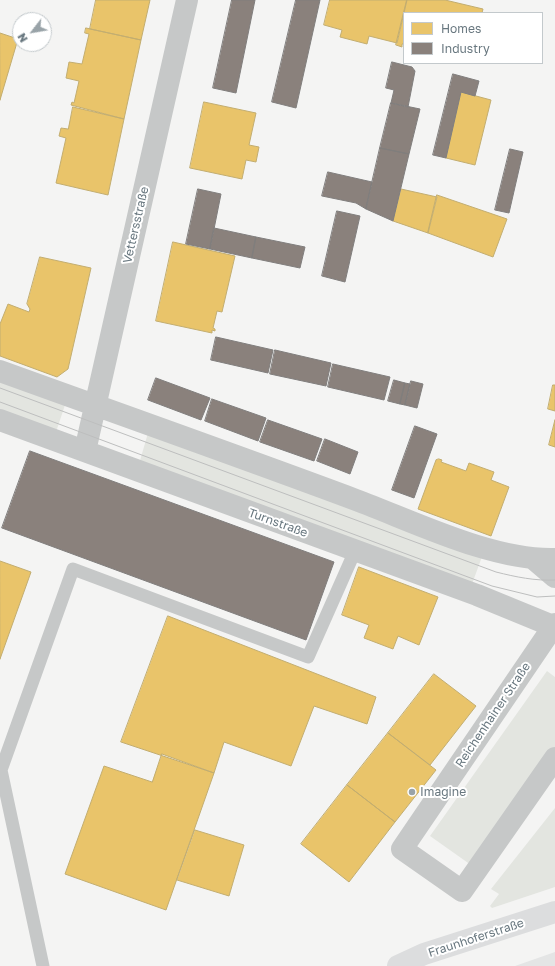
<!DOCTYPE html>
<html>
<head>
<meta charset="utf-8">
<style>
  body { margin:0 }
  #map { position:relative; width:555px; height:966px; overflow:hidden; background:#f4f4f3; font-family:"Golos Text",sans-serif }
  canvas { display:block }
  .legend { position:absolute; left:403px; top:12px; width:140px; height:52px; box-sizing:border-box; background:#fff; border:1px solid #c3c9cc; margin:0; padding:5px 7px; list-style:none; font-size:12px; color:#68777f }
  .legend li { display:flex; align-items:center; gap:8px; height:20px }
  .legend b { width:20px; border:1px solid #c3c9cc }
  .north { position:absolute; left:12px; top:12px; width:40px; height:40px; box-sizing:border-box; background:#fff; border:1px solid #c3c9cc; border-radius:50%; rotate:239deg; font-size:11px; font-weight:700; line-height:16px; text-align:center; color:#68777f }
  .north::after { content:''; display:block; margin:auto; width:14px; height:18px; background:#99a3a8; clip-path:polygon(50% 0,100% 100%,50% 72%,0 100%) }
</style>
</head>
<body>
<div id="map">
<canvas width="555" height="966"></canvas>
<ul class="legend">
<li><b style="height:11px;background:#e9c46a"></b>Homes</li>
<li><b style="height:11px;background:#8a817c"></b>Industry</li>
</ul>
<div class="north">N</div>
</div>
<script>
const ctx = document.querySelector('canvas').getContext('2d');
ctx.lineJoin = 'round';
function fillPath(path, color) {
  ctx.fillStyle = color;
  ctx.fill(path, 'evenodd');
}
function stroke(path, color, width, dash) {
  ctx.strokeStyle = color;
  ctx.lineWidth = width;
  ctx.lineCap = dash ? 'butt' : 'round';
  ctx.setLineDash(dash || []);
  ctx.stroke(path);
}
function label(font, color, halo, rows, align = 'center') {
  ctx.font = font + ' "Golos Text",sans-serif';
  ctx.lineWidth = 4;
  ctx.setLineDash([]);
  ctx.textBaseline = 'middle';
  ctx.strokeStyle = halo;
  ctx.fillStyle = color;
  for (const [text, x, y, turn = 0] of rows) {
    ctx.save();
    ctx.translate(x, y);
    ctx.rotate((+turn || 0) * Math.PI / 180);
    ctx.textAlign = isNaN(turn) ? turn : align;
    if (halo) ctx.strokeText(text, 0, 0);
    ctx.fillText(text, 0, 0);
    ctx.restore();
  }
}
const built = new Path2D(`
  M555,952v14h-40z`);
const green = new Path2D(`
  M0,378l66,24 -10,30 -56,-20z
  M148,433l335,121 -11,30 -333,-120z
  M547,671l8,6v70l-84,118 -41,-29z
  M555,808v79l-63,21 -2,-2 9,-12 -8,-5z`);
const homes = new Path2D(`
  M96,0h54l-9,40 -51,-11z
  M330,0h77l-10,43 -28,-7 -2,8 -27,-7 2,-7 -18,-5z
  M407,0h38l38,9 -1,4h-78v31h-2v3l-6,-2z
  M86,28l55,12 -17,79 -53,-14 1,-3 2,1 5,-22 -13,-3 3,-16 13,2 7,-30 -4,-1z
  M0,33l18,6 -18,61z
  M461,92l30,8 -16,65 -29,-7z
  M204,102l52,11 -7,32 10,2 -3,15 -10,-2 -4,19 -52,-11z
  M73,107l51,12 -16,76 -52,-12 10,-45 -7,-2 2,-8 7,1z
  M401,189l36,8 -9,36 -35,-12z
  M437,195l70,24 -14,38 -65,-24z
  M173,242l62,14 -13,56 -5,-1 -4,17 2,1v2l-3,-1v3l-56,-12z
  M40,257l51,11 -23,101 -11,8 -57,-21v-32l8,-20 21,8 1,-3 -3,-5z
  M553,385h2v26l-7,-2z
  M555,420v27l-6,-2z
  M439,459l3,1 -1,2 25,9 3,-8 25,9 -3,8 18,7 -18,49 -73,-27 18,-49z
  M0,561l31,11 -31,87z
  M359,567l79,30 -19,48 -21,-9 -5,13 -29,-11 5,-13 -27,-10z
  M168,616l208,81 -9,27 -53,-18 -23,60 -67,-24 -10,31 -93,-31z
  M434,674l42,32 -46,59 -42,-32z
  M388,733l48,37 -41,52 -48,-37z
  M162,754l52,19 -48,137 -101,-36 39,-108 48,16z
  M347,785l48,37 -46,60 -48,-38z
  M195,830l49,15 -15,51 -52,-16z`);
const industry = new Path2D(`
  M232,0h23l-19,93 -23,-5z
  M296,0h24l-24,108 -24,-6z
  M392,62l20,5 3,4 -7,36 -17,-4 3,-13 -8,-2z
  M453,74l26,7 -4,15 -14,-4 -15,66 -13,-3z
  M391,103l29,6 -11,45 -29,-6z
  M380,148l29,6 -16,67 -27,-12z
  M510,149l13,3 -14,61 -14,-3z
  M328,172l44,10 -6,27 -10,-6 -34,-7z
  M198,189l23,5 -11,55 -24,-5z
  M337,211l23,5 -15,66 -23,-6z
  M214,228l42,9 -4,21 -42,-9z
  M256,237l49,10 -5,21 -48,-10z
  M216,337l57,13 -5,23 -57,-13z
  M275,350l56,13 -5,23 -56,-12z
  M333,364l57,13 -6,23 -56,-13z
  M156,378l54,20 -9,22 -53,-20z
  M394,380l11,3 -5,21 -12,-3z
  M411,381l12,3 -6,24 -12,-3z
  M405,383l5,1 -5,21 -5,-1z
  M212,399l54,19 -8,23 -53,-20z
  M268,420l54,19 -8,22 -54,-19z
  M415,426l22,8 -23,64 -22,-8z
  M325,439l33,13 -8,22 -33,-13z
  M30,451l304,111 -28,78 -304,-112z`);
const service = new Path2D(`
  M43,966l-42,-196 72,-201 235,88 47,-106`);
const minor = new Path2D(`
  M0,371c119,43 238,85 356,129 59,22 137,61 199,59
  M0,420l477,175 78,32
  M85,451l102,-451
  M535,560l20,17
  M555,624l-153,225 60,42 93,-133`);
const secondary = new Path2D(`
  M398,966l26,-12 131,-42`);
const tram = new Path2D(`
  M0,388l496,184c20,5 39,9 59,8
  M0,402l492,184 45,11 18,-1`);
const markers = [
  [412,792,4,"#99a3a8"]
];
const streetNames = [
  ["Vettersstraße",136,225,-77],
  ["Turnstraße",278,523,20],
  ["Reichenhainer Straße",493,715,-56],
  ["Fraunhoferstraße",476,938,-18]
];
const poiNames = [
  ["Imagine",420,792]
];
fillPath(built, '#e4e5e5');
fillPath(green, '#e3e5e0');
fillPath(homes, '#e9c46a');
stroke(homes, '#c2ad70', 1);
fillPath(industry, '#8a817c');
stroke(industry, '#807e7d', 1);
stroke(service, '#c6c8c8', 13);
stroke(minor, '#c6c8c8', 22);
stroke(secondary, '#dcddde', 22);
stroke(tram, '#bdbebe', 1);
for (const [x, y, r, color] of markers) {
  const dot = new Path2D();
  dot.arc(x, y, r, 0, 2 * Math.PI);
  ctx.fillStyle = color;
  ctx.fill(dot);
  stroke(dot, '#fff', 1.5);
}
label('12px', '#68777f', '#fff', streetNames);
label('12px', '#68777f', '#fff', poiNames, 'left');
</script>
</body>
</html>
